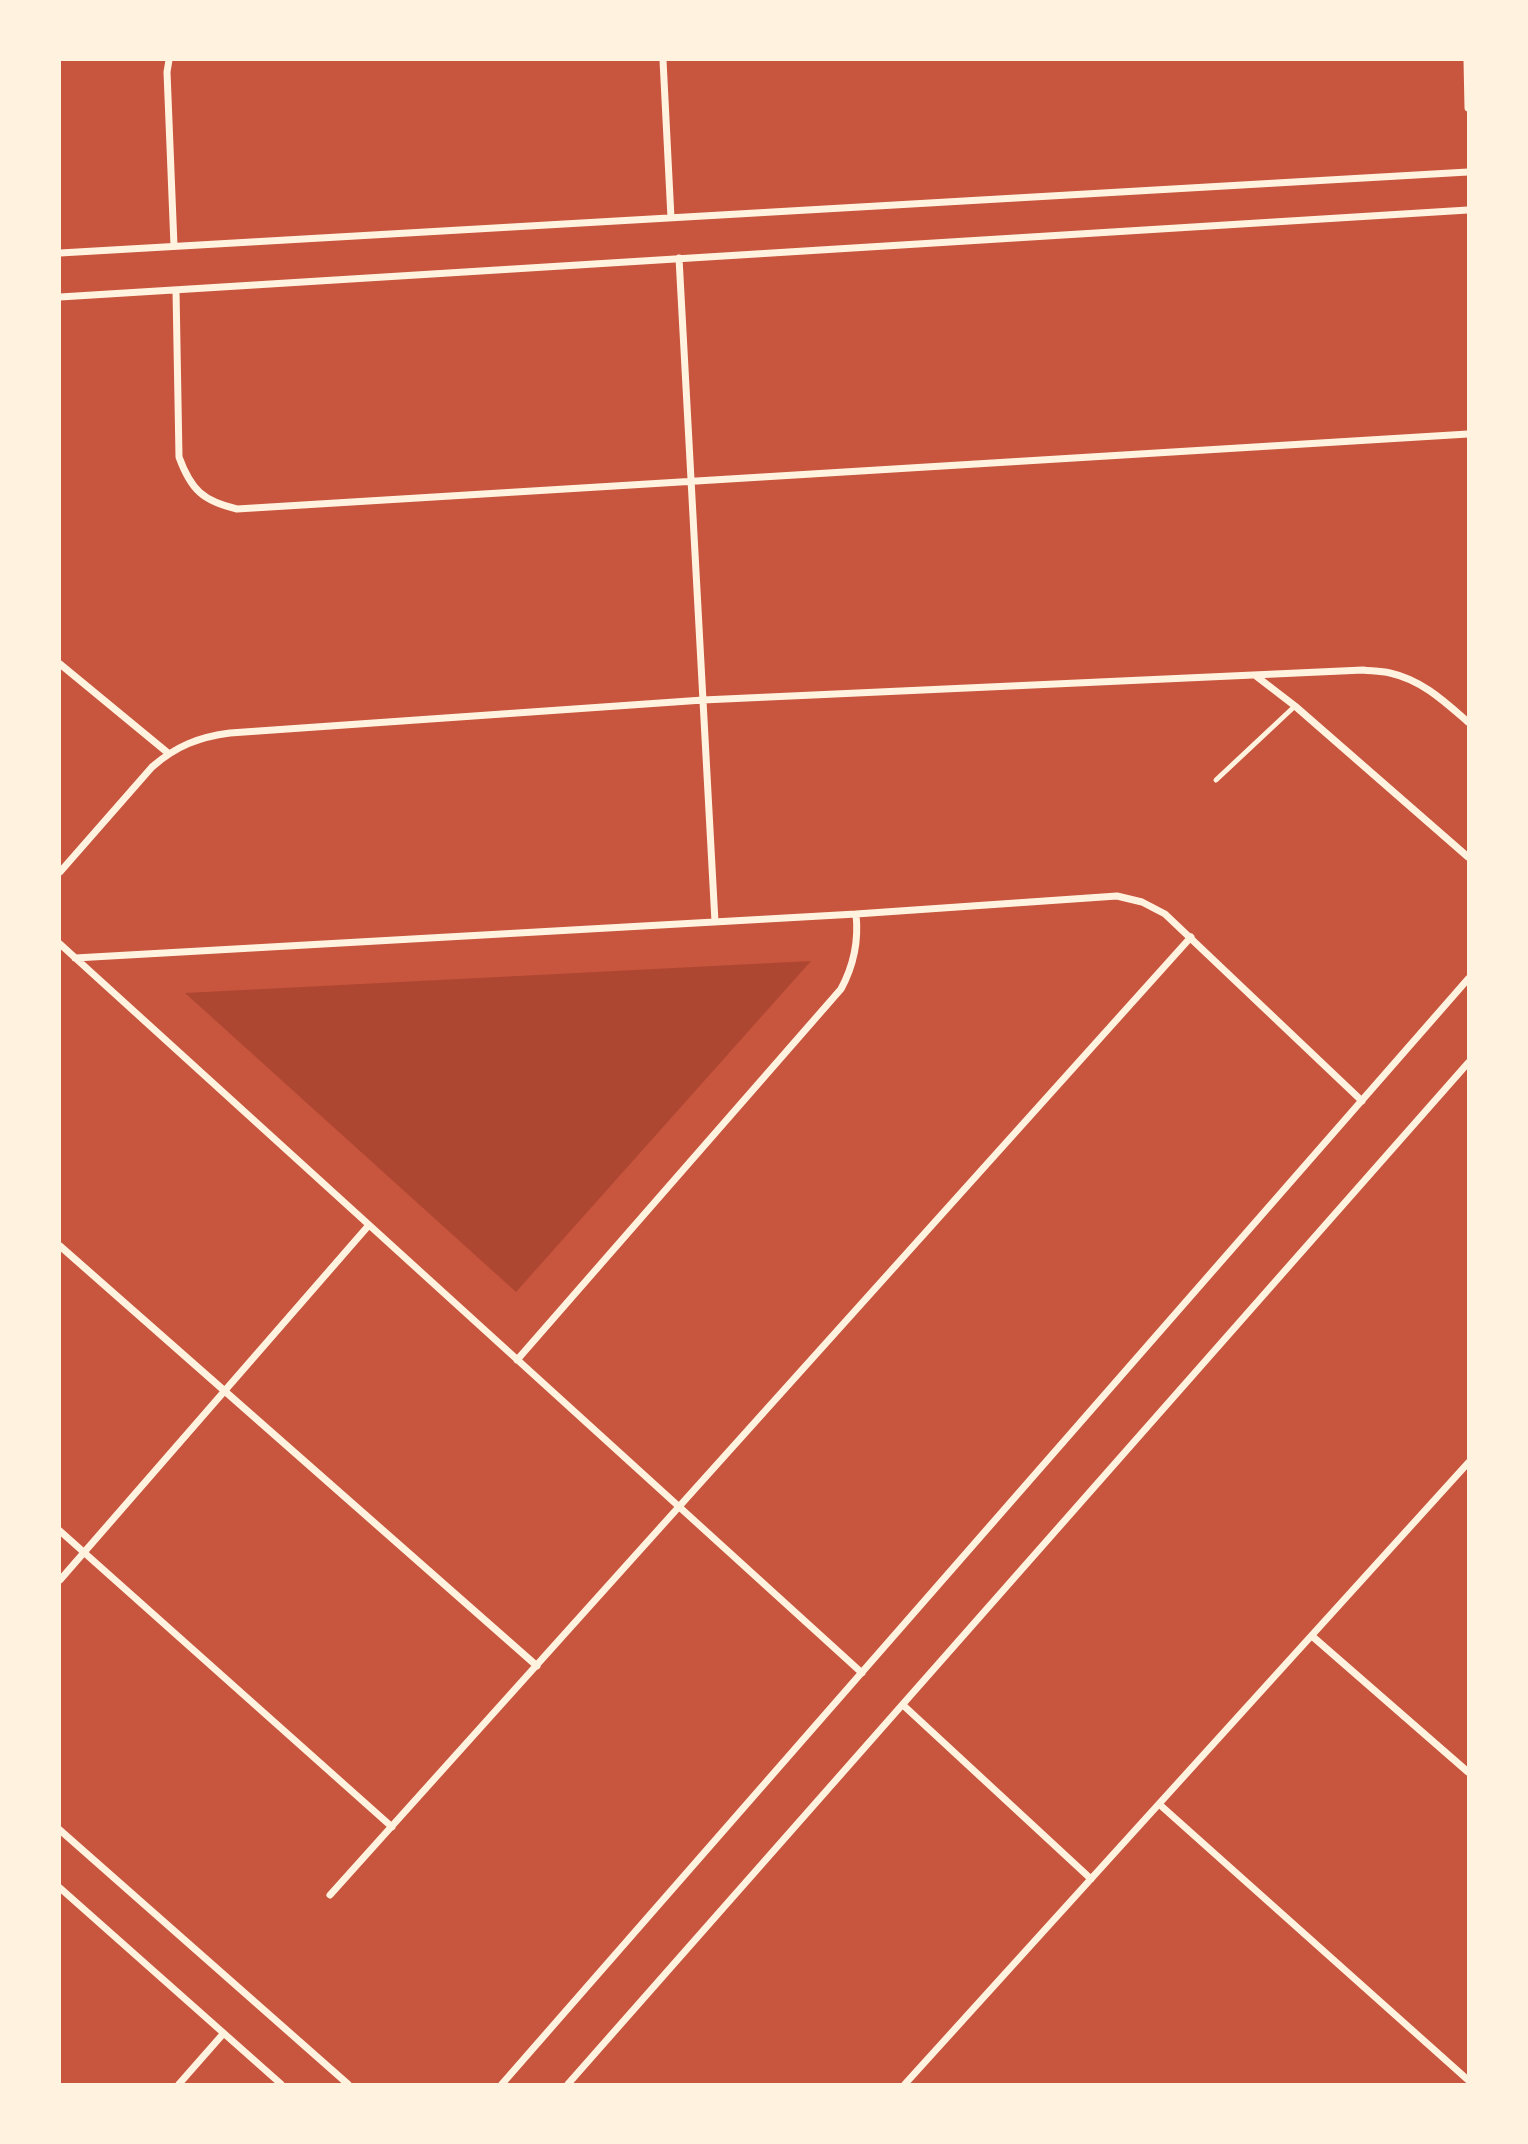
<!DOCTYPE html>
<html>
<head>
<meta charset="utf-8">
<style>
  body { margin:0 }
  #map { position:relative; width:1528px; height:2144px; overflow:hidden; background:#c8553d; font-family:"Open Sans",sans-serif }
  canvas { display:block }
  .frame { position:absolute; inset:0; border:61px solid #fff3e0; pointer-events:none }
</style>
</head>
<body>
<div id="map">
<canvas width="1528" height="2144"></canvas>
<div class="frame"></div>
</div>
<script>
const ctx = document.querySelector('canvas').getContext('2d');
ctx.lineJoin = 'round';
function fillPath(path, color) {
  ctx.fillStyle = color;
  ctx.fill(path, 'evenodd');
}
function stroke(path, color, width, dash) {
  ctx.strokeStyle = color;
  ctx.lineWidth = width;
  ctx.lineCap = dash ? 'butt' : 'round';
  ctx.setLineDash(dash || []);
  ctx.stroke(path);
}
const green = new Path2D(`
  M811,961l-295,331 -331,-299z`);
const service = new Path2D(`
  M1216,780l79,-74`);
const minor = new Path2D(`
  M169,60l-2,12 7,174
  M663,60l8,158
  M1467,60l1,48
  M60,253l1408,-81
  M679,258l36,664
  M176,290l3,167c12,33 24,44 58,52l1231,-75
  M60,297l1408,-87
  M60,664l108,89
  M1256,676l39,30 173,151
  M60,872l92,-105c24,-21 47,-30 78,-34l473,-33 660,-30c8,1 18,1 27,3 32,7 55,29 78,49
  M60,944l802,729
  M75,958l781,-44 261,-18 25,6 23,12 197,187
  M60,1246l477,420
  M517,1360l324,-371c13,-24 18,-47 15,-75
  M60,1531l332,296
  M60,1580l309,-355
  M1312,1636l156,136
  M903,1705l188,174
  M1159,1804l309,276
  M60,1830l288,254
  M60,1888l221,196
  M330,1895l861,-958
  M179,2084l44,-50
  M502,2084l966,-1105
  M568,2084l900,-1021
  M905,2084l563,-621`);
fillPath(green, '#ae4732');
stroke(service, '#fff3e0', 5);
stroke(minor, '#fff3e0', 7);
</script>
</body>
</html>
